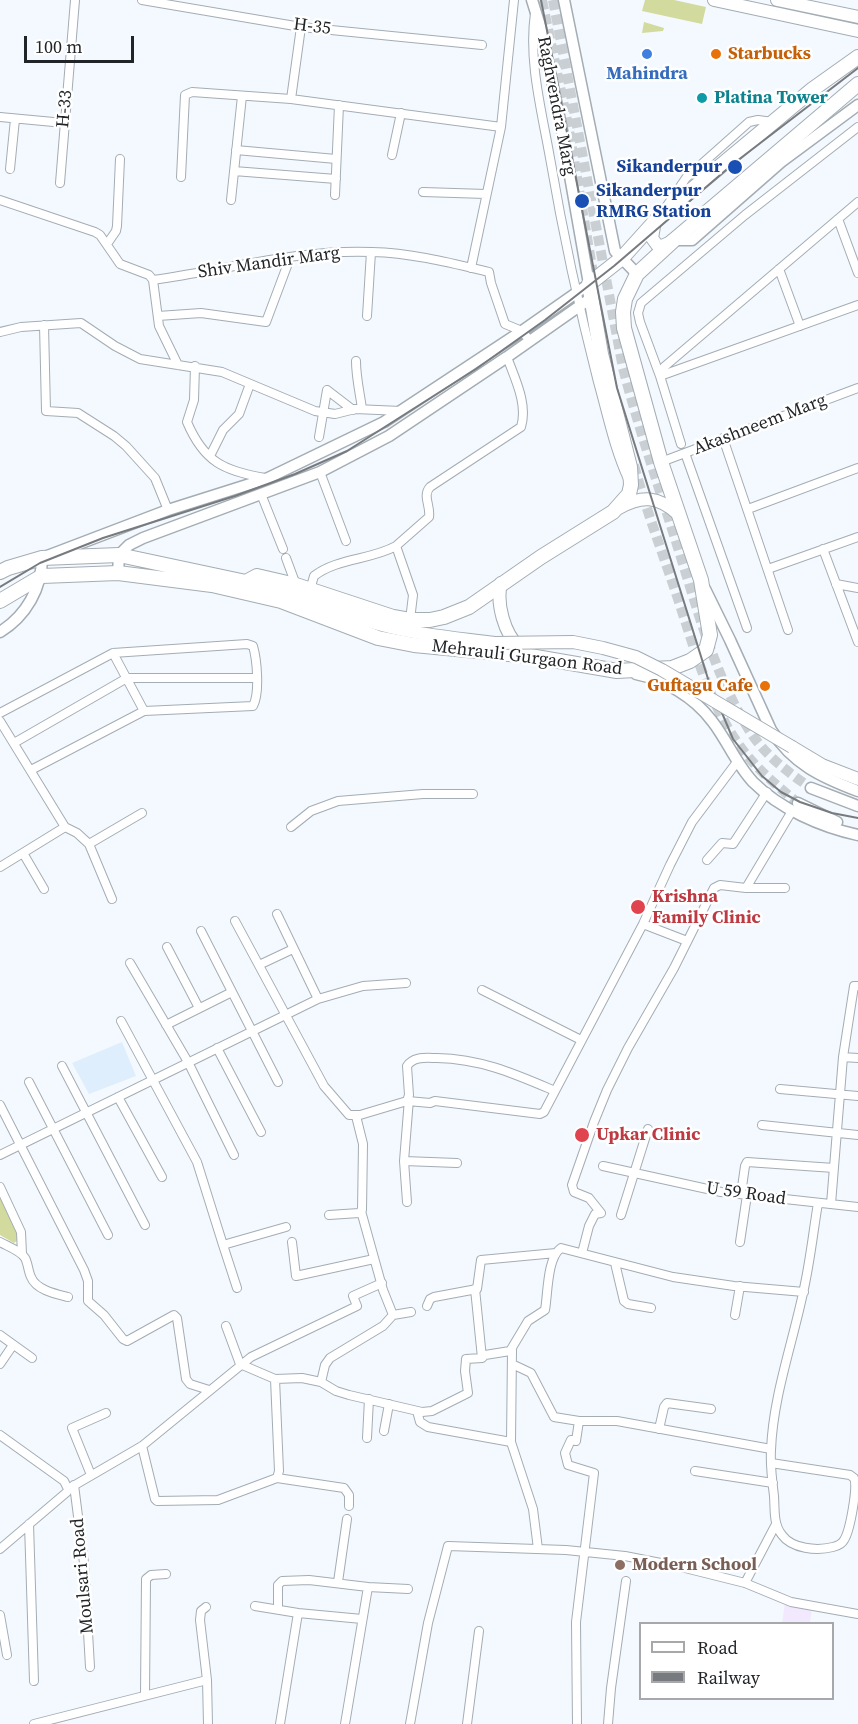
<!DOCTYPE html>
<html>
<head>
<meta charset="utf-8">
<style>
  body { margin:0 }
  #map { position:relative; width:858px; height:1724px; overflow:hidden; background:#f3f9fe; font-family:"Source Serif 4",serif }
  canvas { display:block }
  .legend { position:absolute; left:639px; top:1622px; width:195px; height:78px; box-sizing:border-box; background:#fff; border:2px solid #a7a8a9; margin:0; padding:8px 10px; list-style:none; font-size:18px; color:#222528 }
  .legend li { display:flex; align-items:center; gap:12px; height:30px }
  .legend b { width:30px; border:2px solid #a7a8a9 }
  .scale { position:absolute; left:24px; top:36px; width:110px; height:27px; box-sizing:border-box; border:3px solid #222528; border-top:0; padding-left:8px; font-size:18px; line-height:21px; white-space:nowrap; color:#222528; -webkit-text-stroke:4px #fff; paint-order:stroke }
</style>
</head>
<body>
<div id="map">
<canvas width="858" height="1724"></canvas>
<ul class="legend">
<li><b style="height:8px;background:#fff"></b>Road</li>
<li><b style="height:8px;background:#777b7f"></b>Railway</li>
</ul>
<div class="scale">100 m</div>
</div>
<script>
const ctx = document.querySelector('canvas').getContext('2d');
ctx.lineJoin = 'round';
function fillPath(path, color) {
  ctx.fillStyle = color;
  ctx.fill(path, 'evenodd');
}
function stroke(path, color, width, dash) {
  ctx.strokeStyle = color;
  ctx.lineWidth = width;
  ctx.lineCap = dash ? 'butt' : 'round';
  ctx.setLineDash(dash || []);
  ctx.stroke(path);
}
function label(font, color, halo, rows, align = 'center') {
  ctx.font = font + ' "Source Serif 4",serif';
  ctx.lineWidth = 5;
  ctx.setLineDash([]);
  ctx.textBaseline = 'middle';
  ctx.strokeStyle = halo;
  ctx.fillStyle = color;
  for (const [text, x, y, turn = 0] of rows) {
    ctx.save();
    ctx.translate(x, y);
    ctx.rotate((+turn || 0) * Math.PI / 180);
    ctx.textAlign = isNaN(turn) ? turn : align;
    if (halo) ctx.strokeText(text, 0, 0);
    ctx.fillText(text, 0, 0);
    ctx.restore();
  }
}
const built = new Path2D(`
  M122,1042l14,34 -47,18 -17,-31z`);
const education = new Path2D(`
  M785,1602l27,6 -2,15 -28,1z`);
const green = new Path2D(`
  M645,0h29l32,7 -4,17 -60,-13z
  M644,22l20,6 -1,3 -21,2z
  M0,1192l22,45 -8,6 -14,-8z`);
const secondaryTunnel = new Path2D(`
  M542,0l27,130 26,155
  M553,0l70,368c16,62 37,122 56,183 19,61 37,128 72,182 15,23 38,40 60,55
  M634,465c12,45 29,89 44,134 16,48 30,101 59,143 17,25 38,42 61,61`);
const street = new Path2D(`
  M142,0l159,27 181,18
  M535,13c-7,48 7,99 15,145 13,76 29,150 48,224 9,32 16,67 30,97
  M291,99l10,-72
  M0,117l64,6
  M236,150l100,9
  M392,155l9,-42
  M10,169l5,-50
  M234,171l102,8
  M181,177l4,-82 7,-3 99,7 210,28
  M60,183l15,-183
  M423,192l63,2
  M335,195l4,-90
  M0,200l95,32 5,3 20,29 29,11 4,5c73,-10 145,-31 219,-28 40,1 79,11 117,20l2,11 14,41 17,7 8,10
  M231,200l11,-104
  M666,207l20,-29 63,-56 9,-2 15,2
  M838,219l20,54
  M107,244l9,-13 1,-5 3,-67
  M471,268l30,-141 13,-127
  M779,269l21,57
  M153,280l6,46 19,39
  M158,316l43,-3 65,9 24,-64
  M367,316l4,-64
  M44,325l2,86 32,2 36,23 12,10 29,32 13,32
  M0,332l21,-5 60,-4 34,23 25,13 82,13 93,39 20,3 20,-5 46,2
  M356,361c0,17 4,32 6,48
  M195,366l-1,34 -7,22c17,40 37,49 78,56
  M660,376l-20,-54 -2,-9 3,-10 104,-88 113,-88
  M660,376l4,-9 194,-165
  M319,437l8,-47 26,20
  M723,438l65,192
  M681,444l-21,-68 198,-71
  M685,453l62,175
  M210,456l13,-26 16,-16 11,-30
  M661,462l197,-74
  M320,472l26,69
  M261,494l22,55
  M748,509l110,-41
  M823,549l35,93
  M286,558l10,27
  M768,569l90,-32
  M836,584l22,4
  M310,590l4,-14c23,-18 57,-16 82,-30
  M410,620l3,-25 -17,-49 33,-29c2,-11 -7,-21 1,-30l91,-60c7,-23 -6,-48 -14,-70
  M113,653l31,58
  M0,713l113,-60 134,-9 6,2c4,14 7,47 0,60l-109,5 -113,59
  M0,721l65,106 12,6 12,11 23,55
  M14,743l113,-65h130
  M291,827l20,-16 27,-10 85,-7h50
  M89,844l53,-31
  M23,853l21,36
  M707,860l15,-17 11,1 34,-52
  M0,867l65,-40
  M746,888h39
  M277,914l41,85
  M235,921l89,165 25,29h11l47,-14 2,-6 -2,-29c7,-10 19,-8 30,-8 45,1 78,16 118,33
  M643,924l44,17
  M201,931l77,151
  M167,947l32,61
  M130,963l58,99 46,93
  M259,965l34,-16
  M482,990l99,50
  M121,1021l76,141 26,83 63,-18
  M166,1025l66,-33
  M217,1048l44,84
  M843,1057l15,1
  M62,1066l83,159
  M29,1082l79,153
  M780,1089l78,7
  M118,1097l44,80
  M408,1101l22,2 5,-2 105,13 4,-2 99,-188 27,-59 22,-43 45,-60
  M0,1105l84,165 4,11v20l16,14 19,24 4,2 47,-26 3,3 9,61 4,5 19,6
  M762,1125l96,10
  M0,1155l318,-156 45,-13 43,-3
  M404,1161l53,2
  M603,1166l118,26 137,15
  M0,1187l21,45 1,22
  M741,1194l4,-28 2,-4 87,6
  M407,1202l-3,-41 5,-62
  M831,1204l12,-147 11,-71h4
  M361,1211l22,79 10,25
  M329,1215l30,-2 3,-3 1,-66 -7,-28
  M621,1215l27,-86
  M0,1242c7,4 21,9 25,16 3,5 3,13 6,19 5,13 25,17 37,20
  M292,1242l4,34 78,-17
  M740,1242l7,-47
  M223,1245l14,43
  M582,1253l7,-27 6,-12 6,-1 -12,-15 -15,-6 -2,-7 22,-63 13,-32 21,-42 46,-80 40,-80 6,-3 26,3 46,-77
  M615,1263l9,38 4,3 23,4
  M475,1289l7,69
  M427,1306l3,-7 4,-2 43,-8 4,-29 75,-7
  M735,1315l5,-29
  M226,1326l14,38 35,15 4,92 -2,7
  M0,1335l32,23
  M512,1350l-1,92 22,67 5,40
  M0,1364l13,-19
  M512,1364l19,9 23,44 25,4h38l154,28
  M275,1379l27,-1 19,4 15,9 13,4 73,17 10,-1 36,-18 -3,-22 1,-12 16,-1 3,-3 25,-4 18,-30 17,-11c3,-17 2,-52 16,-62l112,29 61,9 70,6
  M321,1382l4,-17 5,-7 53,-32 10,-11 18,-3
  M417,1411l3,11 8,5 83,15
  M659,1429l5,-22 3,-4 44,6
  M384,1431l5,-27
  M0,1435l64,46 4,8 -1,3 -67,57
  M367,1438l2,-39
  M142,1446l13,53 2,2 61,-1 59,-22 67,10 5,7v11
  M771,1463l79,12 4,3c4,9 -4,53 -10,62 -2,4 -7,6 -11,7 -16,4 -41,2 -51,-12 -9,-11 -7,-26 -8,-39 -2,-16 -4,-31 -3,-46 2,-53 21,-105 32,-157 7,-30 10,-60 15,-90
  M695,1471l78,12
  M91,1475l-19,-47 34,-15
  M74,1485l10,78 6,104
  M68,1489l74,-43 109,-89 106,-51 -4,-10 29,-13
  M29,1524l5,157
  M338,1582l9,-63
  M745,1583l31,-59
  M368,1587l40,2
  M255,1606l43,7 64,6
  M206,1607l-5,4 -1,9 7,60 1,44
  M278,1609v-24l4,-4 27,-1 59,7 -23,137
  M0,1615l7,40
  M145,1695l1,-116 5,-4 15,-1
  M34,1724l173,-44
  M280,1724l18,-111
  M410,1724l18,-101 20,-77 118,4 59,6 56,11 64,16 46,19 67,12
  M467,1724l12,-93
  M577,1724l-1,-102 18,-149 -26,-8 -3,-12 6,-13 5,1 3,-20
  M608,1724l3,-36 15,-107`);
const secondary = new Path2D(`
  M564,0l51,251 22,23
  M674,240h18l89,-78 77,-57
  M118,573l1,-18 10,-10 14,-7 177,-66 69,-36 118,-79 84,-59
  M705,589l25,51 41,90c22,34 50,47 87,61
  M0,632c26,-16 42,-44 42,-74l126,-48 98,-31 118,-57 138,-91 67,-47 -28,-159 -20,-96 -9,-29
  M636,674c29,6 58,23 76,47 15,19 24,43 41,61 27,27 68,45 105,53
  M811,788l47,18
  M798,803l39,19`);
const primary = new Path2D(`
  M714,0l144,31
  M777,0l81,17
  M655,221l-3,17 5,7 5,1 11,-5
  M619,508c23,-13 39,-12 59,6
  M246,582c46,12 90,30 136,43 37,10 75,13 113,18
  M501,583c-5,20 3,51 19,65
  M792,747l30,18 36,14`);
const highway = new Path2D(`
  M0,572l8,-4 34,-10 77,-3 127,27 11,-6 39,9 97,32 17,3h20l14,-3 25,-10 72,-50 72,-45 16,-18 2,-9 -1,-18 -29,-113 -12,-70 33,-26 36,-40 155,-129 45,-32
  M0,601l42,-25 76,-3 94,12 69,16 97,37 36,7 116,11 87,15 55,-3 18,-7 16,-11 4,-15 -9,-55 -40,-118 -37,-134 -1,-16 2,-13 12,-25 37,-34 184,-156`);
const rail = new Path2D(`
  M541,0l76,388 92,294 24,57 29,37 19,16 19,10 32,11 26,5
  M0,587l40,-24 63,-25 132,-42 60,-22 52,-23 129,-82 69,-49 69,-54 119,-102 125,-96`);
const primaryBridge = new Path2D(`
  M495,643l78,-1 30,6 33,9 26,13 130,77`);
const markers = [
  [647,54,6,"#3f7fe0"],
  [716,54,6,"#e8710a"],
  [702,98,6,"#0f9aa8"],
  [735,167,8,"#1a4fb4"],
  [582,201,8,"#1a4fb4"],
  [765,686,6,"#e8710a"],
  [638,907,8,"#e0444e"],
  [582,1135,8,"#e0444e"],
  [620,1565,6,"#8d6e63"]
];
const streetNames = [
  ["H-35",312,27,7],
  ["Raghvendra Marg",556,106,79],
  ["H-33",65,109,-85],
  ["Shiv Mandir Marg",269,263,-8],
  ["Akashneem Marg",760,425,-21],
  ["Mehrauli Gurgaon Road",527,658,7],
  ["U 59 Road",746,1194,8],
  ["Moulsari Road",83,1576,-95]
];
const foodNames = [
  ["Starbucks",728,54],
  ["Guftagu Cafe",753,686,"right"]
];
const shopNames = [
  ["Mahindra",647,74]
];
const cultureNames = [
  ["Platina Tower",714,98]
];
const transitNames = [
  ["Sikanderpur",722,167],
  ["Sikanderpur",596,191,"left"],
  ["RMRG Station",596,212,"left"]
];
const healthNames = [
  ["Krishna",652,897],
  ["Family Clinic",652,918],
  ["Upkar Clinic",596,1135]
];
const educationNames = [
  ["Modern School",632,1565]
];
fillPath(built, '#dfeefc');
fillPath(education, '#f3e9fe');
fillPath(green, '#d2da9d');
stroke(secondaryTunnel, '#c9cfd3', 10, [10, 5]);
stroke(street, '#a4adb4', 10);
stroke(secondary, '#a4adb4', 13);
stroke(primary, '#a4adb4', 14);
stroke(highway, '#a4adb4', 16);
stroke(street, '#fff', 8);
stroke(secondary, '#fff', 10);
stroke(primary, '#fff', 12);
stroke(highway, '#fff', 14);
stroke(rail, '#777b7f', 2);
stroke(primaryBridge, '#a4adb4', 14, []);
stroke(primaryBridge, '#fff', 12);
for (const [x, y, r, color] of markers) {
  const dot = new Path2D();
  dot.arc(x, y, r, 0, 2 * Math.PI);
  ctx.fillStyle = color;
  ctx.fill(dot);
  stroke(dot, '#fff', 2);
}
label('18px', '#222528', '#fff', streetNames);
label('bold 18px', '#c56008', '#fff', foodNames, 'left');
label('bold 18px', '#366cbe', '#fff', shopNames);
label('bold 18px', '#0d838f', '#fff', cultureNames, 'left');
label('bold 18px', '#164399', '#fff', transitNames, 'right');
label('bold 18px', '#be3a42', '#fff', healthNames, 'left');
label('bold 18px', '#785e54', '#fff', educationNames, 'left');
</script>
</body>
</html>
